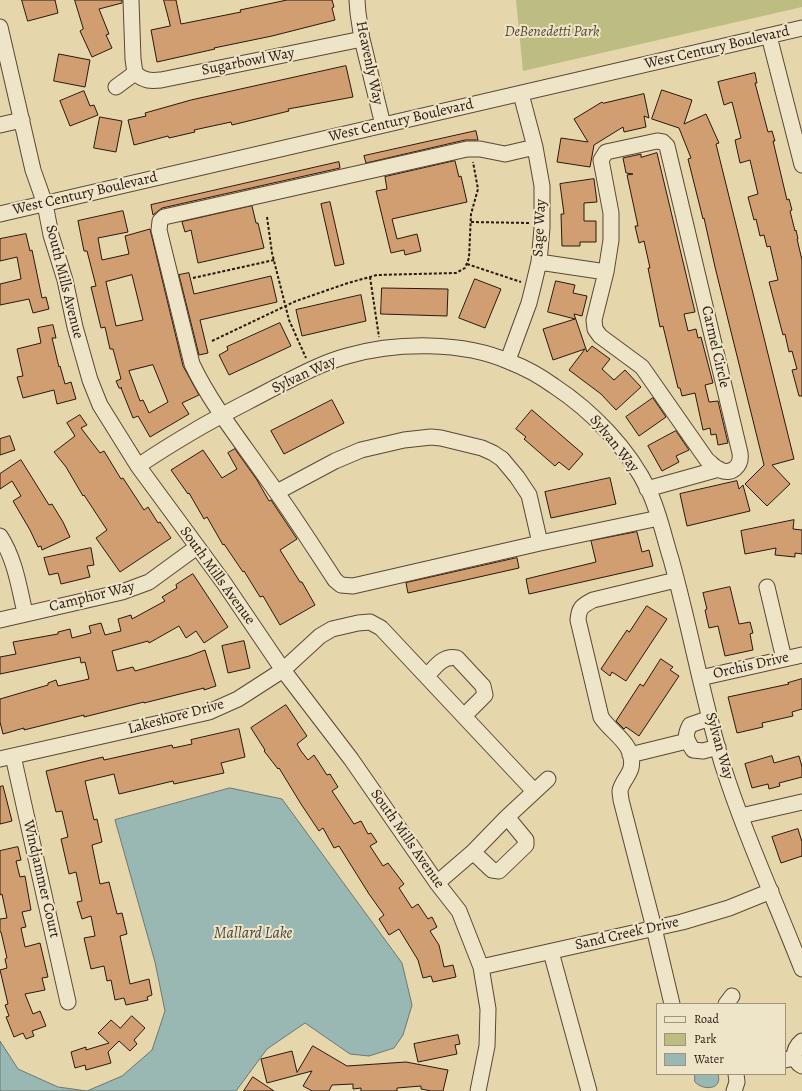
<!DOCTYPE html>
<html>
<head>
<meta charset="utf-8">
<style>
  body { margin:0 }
  #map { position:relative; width:802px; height:1091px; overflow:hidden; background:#e5d6ab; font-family:Alegreya,serif }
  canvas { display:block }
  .legend { position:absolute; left:656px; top:1003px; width:130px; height:72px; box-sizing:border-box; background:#eee4c8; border:1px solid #a0927d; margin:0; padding:5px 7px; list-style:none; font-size:12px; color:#2b180d }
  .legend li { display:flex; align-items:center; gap:8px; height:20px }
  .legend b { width:20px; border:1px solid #a0927d }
</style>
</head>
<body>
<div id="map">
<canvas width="802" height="1091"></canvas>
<ul class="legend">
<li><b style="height:5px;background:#eee4c8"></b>Road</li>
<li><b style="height:11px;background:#bdbc83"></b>Park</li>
<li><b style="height:11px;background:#99b7b3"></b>Water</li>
</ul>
</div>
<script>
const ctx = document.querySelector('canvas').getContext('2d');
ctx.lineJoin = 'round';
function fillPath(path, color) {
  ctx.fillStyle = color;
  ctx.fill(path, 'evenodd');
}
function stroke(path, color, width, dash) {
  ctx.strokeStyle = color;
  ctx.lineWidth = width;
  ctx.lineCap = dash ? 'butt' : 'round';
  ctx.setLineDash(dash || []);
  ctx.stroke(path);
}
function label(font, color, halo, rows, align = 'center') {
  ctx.font = font + ' Alegreya,serif';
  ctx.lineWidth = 4;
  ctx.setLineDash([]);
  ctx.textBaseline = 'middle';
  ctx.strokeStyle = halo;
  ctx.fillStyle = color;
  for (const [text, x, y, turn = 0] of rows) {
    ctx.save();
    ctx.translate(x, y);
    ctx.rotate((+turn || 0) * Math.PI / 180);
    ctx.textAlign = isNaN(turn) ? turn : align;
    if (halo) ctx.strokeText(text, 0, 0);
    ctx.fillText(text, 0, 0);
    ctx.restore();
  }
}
const green = new Path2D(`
  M516,0h286v7l-279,64z`);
const water = new Path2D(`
  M230,788l52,11 120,164 10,42 -9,30 -9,13 -25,8 -19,-2 -45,-31 -38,26 -31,42h-236v-50l18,28 40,18 29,4 35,-15 30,-26 13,-39 -10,-49 -40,-142z
  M695,1074h23c5,16 -15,17 -23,8z`);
const building = new Path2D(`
  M22,0h33l3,13 -30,8z
  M75,0h47v3l-23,6 10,25 -3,1 6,13 -20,9 -12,-26 3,-2z
  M164,0h12l5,24 60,-12 -1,-2 47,-10h45l2,7 -2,1 3,12 -63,16 -58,12 1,1 -58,13 -6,-32 19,-4z
  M59,54l31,6 -5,27 -31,-6z
  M346,66l7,31 -65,12 1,2 -57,14 -1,-3 -37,8 1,2 -26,6 -1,-2 -34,9 -6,-25 18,-4 -1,-3 46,-13z
  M755,73l2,10h-2l13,49 4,-1 3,10h-2l14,59 2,-1 3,11 -2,1 5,20 1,-1 2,9h-1l5,21v136h-3l-7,-26 5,-1 -5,-18 -3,1 -4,-18 -2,1 -14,-53 9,-2 -8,-34 -3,1 -3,-12 -4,1 -4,-17 -2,1 -6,-23 10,-3 -8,-34 -10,3 -5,-23 6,-2 -9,-36 -8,3 -6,-23z
  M662,90l30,10 -8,24 22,-10 13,29 -3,1 78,315 -22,6 18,19 -23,22 -22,-22 19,-19 -49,-198 -11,-49 -1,1 -15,-60 3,-1 -12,-30 -27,-9z
  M84,91l6,15 4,-1 4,10 -28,11 -10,-25z
  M644,94l5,24 -5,-2 2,11 -22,5 -1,-5 -29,18 -4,22 -33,-5 4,-24 27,4 -14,-23 28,-17 1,1z
  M100,117l22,4 -6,31 -22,-4z
  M476,131l2,9h-13l-99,23 -2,-7z
  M657,153l38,159 -11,2 4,17 8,-2 2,9 3,-1 12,46 -8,2 4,17 9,-1 10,42 -10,2 -2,-11 -5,1 -1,-7 -7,2 -8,-37 -13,3 -2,-8h-2l-15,-62 -3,1 -12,-59h2l-6,-27 -5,2 -4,-17h3l-11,-51 6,-1 -7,-1 -3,-15 18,-4v3z
  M455,161l4,16 2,-1 6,26 -75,17 5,20 20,-5 4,17 -16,4 -1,-5 -13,3 -15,-62 11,-2 -2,-12z
  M339,162l1,6 -178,40 -9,7 -2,-10z
  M594,179l3,23 -13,1v18h12v21h-16v4h-18l-1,-32h3l-4,-30z
  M330,202l14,62 -9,2 -14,-62z
  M252,206l4,17h2l6,25 -66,15 -7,-33 -6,2 -3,-10z
  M123,211l5,21 -30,6 4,22 27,-6 -4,-18 25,-7 33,137 16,29 -17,8 7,11 -39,23 -12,-21 -5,2 -12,-30h1h-3l-3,-7 5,-2 -8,-30h-3l-5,-22 -4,1 -10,-41 5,-1 -9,-35h-3l-6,-30zM132,275l11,45 -27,6 -10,-44zM153,365l15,37 -19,11 -6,-13 -3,1 -11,-30z
  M26,234l4,17 2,-1 10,48 4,-1 3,12 -16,4 -4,-14 -29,6v-21l21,-5 -4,-22 -17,4v-22z
  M189,273l5,21 77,-18 6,26 -77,18 8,33 -9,2 -20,-80z
  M475,279l26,10 -16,39 -26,-10z
  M556,281l19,4 -2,8 14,3 -5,20 -8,-2 13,38 5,-6 18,13 -8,10 12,11 11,-10 16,17 -25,23 -15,-16 -32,-24 16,-21 -32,11 -10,-31 32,-10 -27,-7z
  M382,288l66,1 -1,27 -66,-2z
  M361,295l5,26 -64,15 -6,-26z
  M280,323l11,23 -62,29 -10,-20 9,-5 -1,-3z
  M53,325l3,13h-4l7,29 1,-1 5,18 6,-2 5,17 -19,5 -3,-14 -31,8 -6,-21 6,-1 -6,-27 24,-6 -3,-15z
  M653,398l13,19 -27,19 -13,-19z
  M332,400l12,23 -60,31 -13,-23z
  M532,410l51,44 -14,16 -10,-8 -4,4 -31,-27 2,-2 -10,-8z
  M80,415l7,10 -6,3 19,25 4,-2 17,28 2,-1 21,32 4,-3 10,16 2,-1 11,16 -51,34 -24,-34 11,-8 -23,-35 -1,1 -17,-29 -12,-15 21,-16 -8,-13z
  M676,431l13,19 -13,6 3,6 -17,9 -14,-25z
  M10,436l5,14 -15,5v-16z
  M235,449l22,31 12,21 2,-1 26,39 -17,11 20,32h2l13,23 -35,20 -17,-29 -3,1 -16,-26 -1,1 -19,-28 -1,1 -16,-28 -3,2 -15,-26 -1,1 -17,-24 32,-20 19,28 15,-9 -9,-16z
  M21,460l28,45 3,-1 11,18 7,15 -28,13 -1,-4 -3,1 -8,-17 -17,-29 8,-5 -9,-15 -12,8v-15z
  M610,478l6,26 -65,14 -6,-26z
  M737,481l2,8 4,-4 7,26 -63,15 -7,-32z
  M794,520l-1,9 9,1v24l-7,-1v4l-20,-2 1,-7 -31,6 -4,-23z
  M637,532l5,20 7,-2 4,16 -124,28 -3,-15 70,-17 -5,-21z
  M91,548l3,17 -7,1 3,11 -29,7 -3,-11 -9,2 -5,-17z
  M517,558l2,10 -111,25 -2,-10z
  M193,574l35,53 -24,16 -8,-12 -10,7 -7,-12 -30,17 -1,-2 -36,10 5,20 16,-4 2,4 54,-15 16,-6 11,36 -12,4v-2l-60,15v-1l-60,15v-2l-60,15v-2l-21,6 -3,-12v-23l48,-14v-2l8,-3 2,6 31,-7 -4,-17 -4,1 -1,-6 -80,17v-17l16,-3 -3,-12 45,-8v-2l12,-3 2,9 19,-5 -2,-7 12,-3 4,12 16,-4 -3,-12 13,-4 1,4 33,-18 -3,-4 15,-9 -1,-3z
  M730,587l9,37 11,-2 3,11 -3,1 3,16 -28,6 -7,-30 -9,2 -4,-18 2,-1 -4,-16z
  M647,606l20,13 -41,62 -14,-9 -2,4 -9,-7 26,-39 2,2z
  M244,641l6,27 -22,5 -6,-27z
  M661,659l12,8 -3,3 9,6 -40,60 -13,-9 -2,2 -8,-8 24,-37 3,2z
  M802,679v30l-10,3 1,4 -31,7 1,4 -26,6 -9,-36 61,-13 -1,-1z
  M286,705l21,31 -10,8 4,7 7,9 6,-5 13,20 3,-1 8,13 -6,4 22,33 7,-3 7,13 3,-1 6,9 -7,4 13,20 5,-3 16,21 -5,4 13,20 6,-4 10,15 4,-2 5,10 -7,4 9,14 5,22 9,-2 3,12 -23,5 -2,-6 -8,2 -5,-18 -19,-31 -10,6 -10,-16 5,-4 -15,-21 -30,-48 -5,2 -11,-20 -4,3 -18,-27 -22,-36 -1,1 -14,-18 1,-1 -14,-22z
  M239,729l6,28 -24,6 3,10 -50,11 -1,-3 -54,13 -5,-20 -29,7 9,39 3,-1 5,23 -10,3 8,39 9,-2 8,32 5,-1 5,21 -7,2 10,48 19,-5 3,16 -5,2 1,3 -22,5 -2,-7 -9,2 -4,-20 -4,1 -3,-15 -13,3 -7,-31 11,-2 -4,-20 -9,3 -5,-17 5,-1 -6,-29 -7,2 -8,-35 7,-2 -6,-26 -6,1 -10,-41 57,-14 1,3 68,-15 1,3 19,-4 -1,-4z
  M772,756l2,7 25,-7 3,11v10l-23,6 1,3 -11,3 -1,-5 -16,4 -7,-24z
  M3,786l9,35 -12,3v-37z
  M798,829l4,13v14l-21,7 -9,-26z
  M18,847l3,13 -5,1 4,16 5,-1 6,34 -9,2 4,15 -5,1 4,19 15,-4 8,34 -6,1 3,12 -20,4 8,20 7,-3 6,15 -14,5 2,5 -8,3 -3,-6 -9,4 -8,-20 3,-1 -4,-11 3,-1 -8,-34 7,-2 -2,-9 2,-1 -6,-26h-1v-13l7,-1 -5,-24 -2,1v-44z
  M132,1016l13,12 -11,12 3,4 -7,7 -11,-10 -11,11 3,11 -25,7 -1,-5 -10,3 -4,-16 15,-5v3l23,-7 -11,-10 13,-13 9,8z
  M458,1035l2,9 -5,1 2,9 -39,8 -4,-18z
  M313,1046l34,20 59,-4 42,8 -5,21h-12l-10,-2v-3l-24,2v3h-36v-3l-8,1v-5l-21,1 -3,6h-17l-9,-5 9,-15 -45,12 -6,-24 31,-8 5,21z
  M253,1077l21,14h-30z`);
const path = new Path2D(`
  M267,217l5,36 17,67 17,38
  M471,222l58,1
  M467,264l54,18
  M370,277l9,60
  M193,278l81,-18
  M212,341l84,-40 52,-18 29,-8 79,-2 9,-5 4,-10 2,-44 7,-25 -5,-27`);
const minor = new Path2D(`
  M131,0l2,59 2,14
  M357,0l1,13 4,26 21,86
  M0,27l33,143 12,34 6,31 14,45 10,47 15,53 10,25 38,61 86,117 59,87 68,89 86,124 22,28 22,56 7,42 -1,37 -9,45
  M769,36l33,129
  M135,73c9,8 15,8 26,7l201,-41
  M116,87l19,-14
  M0,125l22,-5
  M657,141l6,1 4,4 73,307c2,13 -8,22 -20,17 -5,-2 -9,-7 -13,-10l-65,-93 -42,-31 -5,-7 -1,-9 12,-48 5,-32v-27l-10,-53 5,-8z
  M535,147l-30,7 -25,-5h-13l-303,68 -4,4 -1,9 33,134c19,40 48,76 73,112 25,34 47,69 70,104l6,5 12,1 187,-43 119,-25
  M0,214l802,-186
  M539,262l67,10
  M508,360l21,-57 4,-16 6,-25 3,-34v-42l-7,-39 -14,-53
  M138,466c18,-12 37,-24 56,-35 25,-15 52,-28 78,-42 24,-12 49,-26 75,-33 49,-14 116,-15 163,6 16,6 30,14 44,24 38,25 75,63 95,105 10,21 15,46 22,68 19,68 31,137 51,204 22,70 53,137 80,206
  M647,489l72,-20
  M277,492l58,-31 26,-11 43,-10 27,-3 10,1 41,10 11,5 9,6 15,18 12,18 11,48
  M0,536c15,23 19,51 25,77
  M767,587l17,72
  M0,620l122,-28 27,-10 48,-35
  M427,676c8,-9 16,-21 30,-18l26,28 2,9 -21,21
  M700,678l102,-23
  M710,718l-20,7c-6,11 -4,14 3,25l10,1 15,-4
  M630,755l57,-14
  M13,756l55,246
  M0,759l209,-47 29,-13 45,-29 37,-34 12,-7 26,-6 12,-1 11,6 153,163
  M741,816l61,-14
  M473,852l19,18 7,1 27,-26v-5l-19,-23
  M437,883l36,-31 34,-35 41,-38
  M551,952l38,139
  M481,967l201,-45 47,-14 42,-17
  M672,1004l-18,-76 -33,-128c0,-2 -1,-6 -1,-9 1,-8 9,-15 11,-23 5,-24 -20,-35 -30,-51l-23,-97c1,-13 4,-14 15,-20l83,-20
  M726,1004l6,-8
  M794,1058c0,-7 3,-13 8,-17
  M785,1060l9,-2 5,6 3,2
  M734,1091l3,-9 -1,-8`);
const parkNames = [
  ["DeBenedetti Park",552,32]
];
const streetNames = [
  ["West Century Boulevard",717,48,-13],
  ["Sugarbowl Way",248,62,-11],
  ["Heavenly Way",369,63,78],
  ["West Century Boulevard",401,121,-13],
  ["West Century Boulevard",85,194,-13],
  ["Sage Way",540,228,-87],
  ["South Mills Avenue",64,282,76],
  ["Carmel Circle",715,347,77],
  ["Sylvan Way",304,375,-25],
  ["Sylvan Way",614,444,51],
  ["South Mills Avenue",217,576,54],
  ["Camphor Way",92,597,-14],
  ["Orchis Drive",751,666,-13],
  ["Lakeshore Drive",176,717,-15],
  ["Sylvan Way",719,746,74],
  ["South Mills Avenue",407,839,55],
  ["Windjammer Court",41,879,77],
  ["Sand Creek Drive",627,934,-13]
];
const waterNames = [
  ["Mallard Lake",253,934]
];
fillPath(green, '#bdbc83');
fillPath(water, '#99b7b3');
stroke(water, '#6d7771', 1);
fillPath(building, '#d19e71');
stroke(building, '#2b180d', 1);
stroke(minor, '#5a4834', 17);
stroke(path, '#2b180d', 2, [3, 2]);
stroke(minor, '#eee4c8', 15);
label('italic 15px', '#574930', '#eee4c8', parkNames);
label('15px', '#2b180d', '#eee4c8', streetNames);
label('italic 16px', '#4c483f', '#eee4c8', waterNames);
</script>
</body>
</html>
